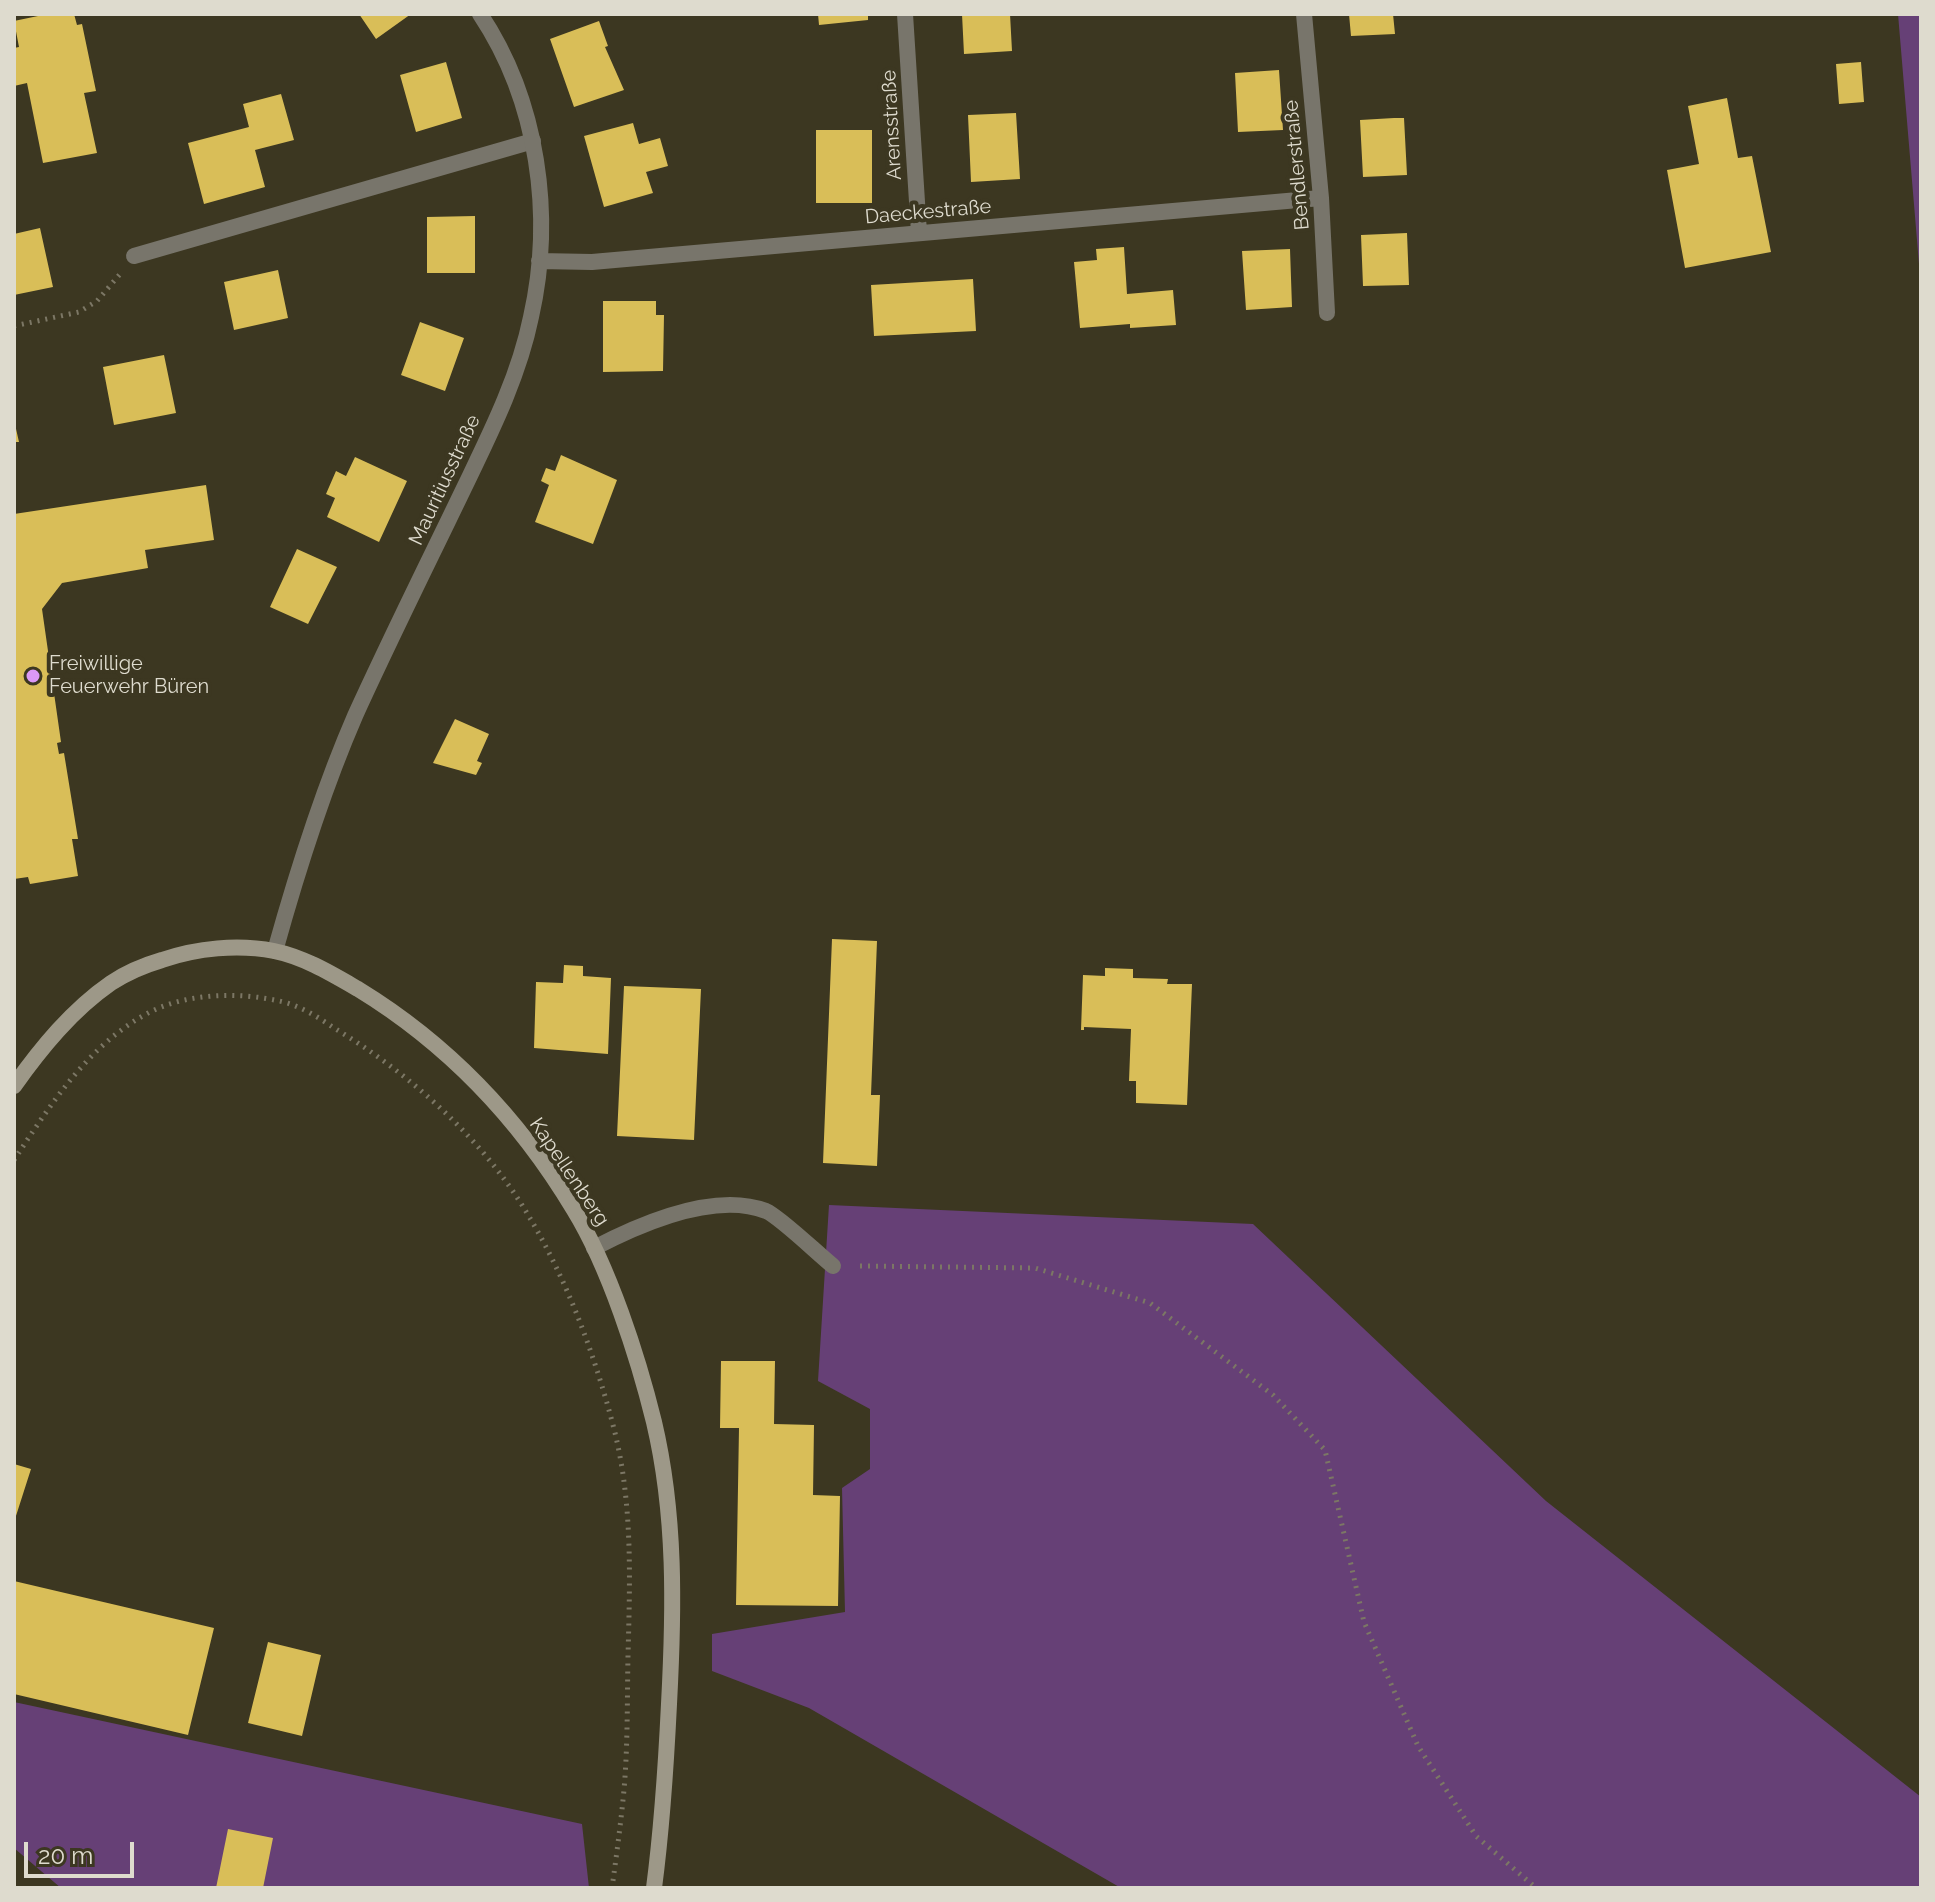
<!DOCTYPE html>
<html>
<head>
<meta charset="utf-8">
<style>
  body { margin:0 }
  #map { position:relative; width:1935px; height:1902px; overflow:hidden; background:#3c3721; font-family:Raleway,sans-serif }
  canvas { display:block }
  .frame { position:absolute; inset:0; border:16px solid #dedbce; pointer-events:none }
  .scale { position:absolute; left:24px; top:1842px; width:110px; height:36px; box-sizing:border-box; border:4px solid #dedbce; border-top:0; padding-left:10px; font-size:24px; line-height:28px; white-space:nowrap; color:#dedbce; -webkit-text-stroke:6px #3c3721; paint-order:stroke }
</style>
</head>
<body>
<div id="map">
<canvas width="1935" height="1902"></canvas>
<div class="frame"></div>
<div class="scale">20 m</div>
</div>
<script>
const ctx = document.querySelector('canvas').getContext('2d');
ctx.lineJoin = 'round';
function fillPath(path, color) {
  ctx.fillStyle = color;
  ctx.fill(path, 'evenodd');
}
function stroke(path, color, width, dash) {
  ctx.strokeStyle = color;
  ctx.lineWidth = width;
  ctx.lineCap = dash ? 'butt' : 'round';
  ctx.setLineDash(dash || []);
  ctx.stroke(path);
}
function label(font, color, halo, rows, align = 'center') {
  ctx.font = font + ' Raleway,sans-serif';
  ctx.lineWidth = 8;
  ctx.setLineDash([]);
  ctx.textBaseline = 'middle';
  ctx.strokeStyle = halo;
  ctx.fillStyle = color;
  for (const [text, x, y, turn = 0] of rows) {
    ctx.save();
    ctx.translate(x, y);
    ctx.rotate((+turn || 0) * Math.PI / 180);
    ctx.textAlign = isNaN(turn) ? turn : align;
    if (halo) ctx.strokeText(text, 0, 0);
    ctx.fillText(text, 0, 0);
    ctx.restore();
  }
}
const green = new Path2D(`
  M1898,14h23l-2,250z
  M829,1205l424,19 293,277 375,296v91h-800l-312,-180 -97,-37v-37l133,-22 -3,-124 28,-19v-60l-52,-28z
  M14,1702l568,122 7,64h-528l-47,-40z`);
const building = new Path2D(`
  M37,14h37l3,11 5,-1 14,67 -12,2 13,60 -54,10 -16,-80 -13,3v-38l5,-1 -5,-26 24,-5z
  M359,14h52l-35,25z
  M818,14h50v6l-49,5z
  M962,14h48l2,37 -48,3z
  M1349,14h44l2,20 -44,2z
  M599,21l9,25 -3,1 19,43 -50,17 -24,-68z
  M446,62l16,56 -46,14 -16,-57z
  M1861,62l3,40 -25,2 -3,-40z
  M1279,70l4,60 -45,2 -3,-59z
  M281,94l13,46 -39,10 10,37 -61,17 -16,-61 61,-16 -6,-23z
  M1727,98l11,60 14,-2 19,96 -86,16 -18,-98 32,-6 -11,-58z
  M1016,113l4,66 -49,3 -3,-67z
  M1394,118h10l3,57 -44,2 -3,-57z
  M633,123l6,21 21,-6 8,28 -22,6 7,21 -49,14 -20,-71z
  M816,130h56v73h-56z
  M475,216v57h-48v-56z
  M40,228l13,59 -39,8v-61z
  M1407,233l2,52 -46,1 -2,-51z
  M1124,247l3,47 46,-4 3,35 -46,3v-4l-50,4 -6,-66 23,-2 -1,-11z
  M1290,249l2,58 -46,3 -4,-59z
  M278,270l10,48 -54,12 -10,-48z
  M973,279l3,52 -102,5 -3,-51z
  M603,301h53v14h8l-1,56 -60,1z
  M420,322l44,16 -19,53 -44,-16z
  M164,355l12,58 -62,12 -11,-58z
  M14,420l5,22h-5z
  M561,455l56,25 -24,64 -58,-22 14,-37 -8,-4 5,-13 9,3z
  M355,457l52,24 -28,61 -52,-25 8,-19 -9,-4 10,-23 10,5z
  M206,485l8,55 -69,10 3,18 -86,15 -20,26 19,133 -4,1 2,11 5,-1 14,86h-6l6,37 -48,8 -2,-7 -14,2v-365z
  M297,549l40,18 -29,57 -38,-17z
  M455,719l34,15 -12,27 5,2 -6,12 -43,-12z
  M832,939l45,2 -6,154h9l-3,71 -54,-3z
  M564,965l19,1v10l28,2 -3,76 -74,-6 2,-66 27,1z
  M1105,968l28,1v9l35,1 -1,5h25l-5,121 -51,-2v-22h-7l2,-52 -47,-2v3h-3l2,-55 22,1z
  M624,986l77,3 -7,151 -77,-4z
  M721,1361h54l-1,63 40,1 -1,70 27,1 -2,110 -102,-1 3,-177h-19z
  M14,1464l17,5 -16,50h-1z
  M14,1581l200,47 -26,107 -174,-41z
  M268,1642l53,13 -19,81 -54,-13z
  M228,1829l45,9 -10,50h-47z`);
const path = new Path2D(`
  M14,326l65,-14 18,-11 23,-27
  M14,1160c37,-56 76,-118 138,-149 38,-18 87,-19 127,-10 20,4 39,16 55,27 72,43 143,106 188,177 42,67 71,144 91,220 20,76 17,153 15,231 -1,48 0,97 -5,144 -3,29 -7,59 -11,88
  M860,1266l175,2 115,35 123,92 52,55 39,172 54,124 58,90 60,52`);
const service = new Path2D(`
  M134,256l399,-115`);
const minor = new Path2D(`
  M905,14l14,219
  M1304,14l17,184 6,115
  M539,261l53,1 729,-64
  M275,951c22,-79 47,-159 80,-235 35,-77 73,-153 110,-230 26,-54 54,-110 66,-169 23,-102 7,-216 -51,-303
  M594,1248c46,-24 120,-57 172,-37 14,6 52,43 67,55`);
const secondary = new Path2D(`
  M14,1086c27,-38 58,-76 97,-103 15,-10 34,-18 51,-23 35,-12 76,-16 112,-9 30,6 58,23 84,38 90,55 162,131 216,221 35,57 64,147 80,212 22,93 20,188 15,282 -3,62 -7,123 -15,184`);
const markers = [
  [33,676,8,"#db99f6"]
];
const streetNames = [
  ["Arensstraße",892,125,-93],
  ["Bendlerstraße",1297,165,-95],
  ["Daeckestraße",928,212,-5],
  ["Mauritiusstraße",445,480,-65],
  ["Kapellenberg",569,1172,56]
];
const poiNames = [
  ["Freiwillige",49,664],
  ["Feuerwehr Büren",49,687]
];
fillPath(green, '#664076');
fillPath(building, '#d9be58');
stroke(path, '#7c7765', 5, [2, 6]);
stroke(service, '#78756b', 16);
stroke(minor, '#78756b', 16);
stroke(secondary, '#9d9888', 16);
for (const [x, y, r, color] of markers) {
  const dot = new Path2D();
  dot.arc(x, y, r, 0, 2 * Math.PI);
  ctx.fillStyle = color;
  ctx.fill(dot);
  stroke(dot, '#3c3721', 3);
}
label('20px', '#dedbce', '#3c3721', streetNames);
label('20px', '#dedbce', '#3c3721', poiNames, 'left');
</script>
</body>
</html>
